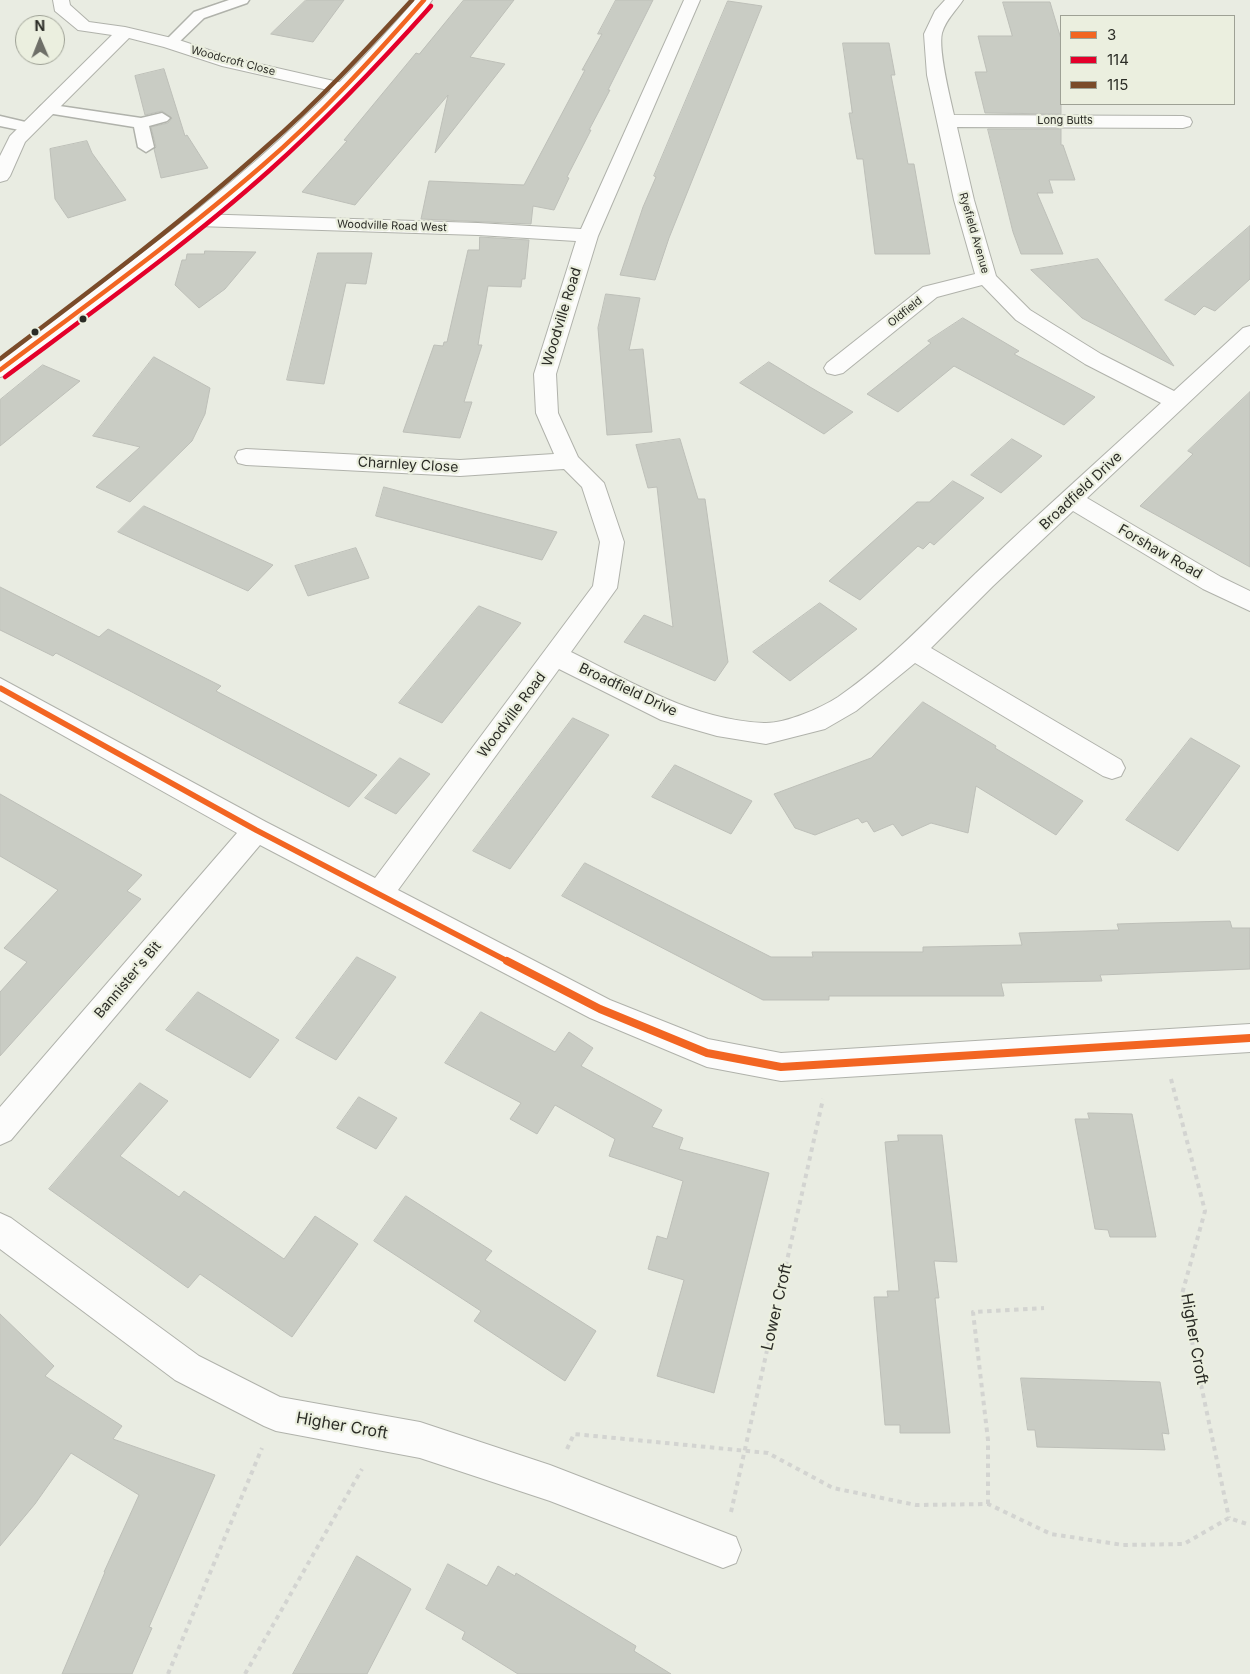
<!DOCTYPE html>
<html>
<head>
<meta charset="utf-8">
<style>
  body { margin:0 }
  #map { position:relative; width:1250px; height:1674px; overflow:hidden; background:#e9ece2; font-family:Inter,sans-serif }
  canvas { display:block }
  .legend { position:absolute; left:1060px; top:15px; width:175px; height:90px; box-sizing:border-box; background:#ebefdf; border:1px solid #9ea195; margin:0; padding:6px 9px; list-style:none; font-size:15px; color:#2b2c26 }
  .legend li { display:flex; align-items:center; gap:10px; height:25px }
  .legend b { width:25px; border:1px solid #9ea195 }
  .north { position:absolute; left:15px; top:15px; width:50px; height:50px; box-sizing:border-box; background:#ebefdf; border:1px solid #9ea195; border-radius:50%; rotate:359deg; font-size:14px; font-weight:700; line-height:20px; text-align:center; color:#2b2c26 }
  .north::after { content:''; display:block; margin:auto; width:18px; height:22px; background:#6e6f68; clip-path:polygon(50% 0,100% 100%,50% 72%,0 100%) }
</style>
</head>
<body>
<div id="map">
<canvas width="1250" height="1674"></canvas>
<ul class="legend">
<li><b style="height:6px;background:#f26522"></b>3</li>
<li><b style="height:6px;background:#e4002b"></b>114</li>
<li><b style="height:6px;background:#7a4b2a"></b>115</li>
</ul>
<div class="north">N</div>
</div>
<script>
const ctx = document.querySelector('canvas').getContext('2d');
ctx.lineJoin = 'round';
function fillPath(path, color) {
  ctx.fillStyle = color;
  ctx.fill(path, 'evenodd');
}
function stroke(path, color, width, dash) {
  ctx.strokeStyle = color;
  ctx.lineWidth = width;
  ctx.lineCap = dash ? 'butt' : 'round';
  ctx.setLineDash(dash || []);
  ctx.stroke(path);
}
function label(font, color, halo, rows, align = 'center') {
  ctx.font = font + ' Inter,sans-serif';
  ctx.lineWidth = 4.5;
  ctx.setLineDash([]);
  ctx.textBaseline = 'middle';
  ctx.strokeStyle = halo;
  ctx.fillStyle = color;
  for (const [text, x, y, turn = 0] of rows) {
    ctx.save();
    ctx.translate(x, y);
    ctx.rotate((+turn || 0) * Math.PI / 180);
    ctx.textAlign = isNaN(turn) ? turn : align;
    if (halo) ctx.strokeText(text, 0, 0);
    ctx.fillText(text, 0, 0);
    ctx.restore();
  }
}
const building = new Path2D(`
  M306,0h38l-31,42 -42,-8z
  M464,0h50l-44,57 35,7 -70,89 13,-58 -93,110 -53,-13 45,-51 -3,-1 72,-87 3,1z
  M616,0h37l-45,90h2l-21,40h2l-24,47 2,1 -15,32 -21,-4 -2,18 -110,-5 8,-38 95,4 61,-115h-3l20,-36h-4z
  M728,1l34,5 -93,232 -14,42 -35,-5 23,-68 13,-30 -2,-1z
  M1003,2h47l11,37v75l-76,-1 -10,-41h12l-9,-36h34z
  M843,43h46l6,32h-4l17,89h6l16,90h-55l-12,-95h-6l-8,-46h3z
  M164,69l21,67 2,-1 21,33 -47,10 -7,-29 2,-2 -5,-20 17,-4 4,-5 -10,-7 -17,4 -10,-39z
  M988,129h73v16h2l12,35h-26l4,13h-16l26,61h-42l-8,-22z
  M87,141l5,12 34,47 -58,18 -13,-19 -5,-50z
  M1250,226v53l-35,32 -11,-5 -9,9 -30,-15z
  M480,237l49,3 -4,39h-3l-1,8 -33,-1 -10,59h4l-18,57h8l-12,36 -57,-6 31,-87 9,1 1,-4h3l21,-92h11z
  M205,251l51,1 -31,37 -26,19 -24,-23 7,-25h4l1,-6h17z
  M318,253h54l-6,31 -20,-1 -22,101 -37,-4z
  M1098,259l76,107 -92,-48 -51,-48z
  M606,294l34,4 -11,52 14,-1 9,83 -45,3 -9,-107z
  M963,318l56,33 -5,3 81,43 -31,28 -110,-59 -56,46 -31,-18 64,-51 -3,-2z
  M154,357l56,31 -5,26 -13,27 -62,61 -34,-15 44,-40 -47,-11z
  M769,362l41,25 43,25 -29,22 -84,-51z
  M43,365l37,16 -80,65v-46z
  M1250,392v175l-110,-61 53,-52 -5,-3z
  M680,439l18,60h7l23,163 -13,19 -91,-39 20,-27 29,12 -16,-140 -9,1 -12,-43z
  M1012,439l30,17 -41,37 -30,-18z
  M953,481l31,17 -50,47 -4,-3 -7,7 -5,-3 -58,54 -31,-19 88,-79h12z
  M384,487l98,26 75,19 -15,28 -166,-44z
  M144,506l72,33 57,26 -25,26 -130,-59z
  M356,548l13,30 -61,18 -13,-30z
  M0,587l99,50 9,-8 113,57 -5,5 161,84 -28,32 -219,-116 -74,-38 -3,3 -53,-26z
  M820,603l37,26 -67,52 -37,-29z
  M479,606l42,17 -79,100 -43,-20z
  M923,702l73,44 -1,2 88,53 -27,34 -80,-49 -8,47 -37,-10 -29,13 -9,-12 -19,8 -7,-11 -5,2 -4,-5 -43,17 -20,-7 -21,-34 97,-36z
  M573,718l36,17 -99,134 -37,-18z
  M1191,738l49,28 -62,85 -52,-31z
  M400,758l30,16 -34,40 -31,-16z
  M675,765l77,36 -21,33 -79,-37z
  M0,794l142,81 -15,16 14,8 -141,157v-64l27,-30 -23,-14 54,-58 -58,-34z
  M585,863l186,94h42l-1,-5h111v-5l99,-2 -3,-12 100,-3 -2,-6 31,-1 82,-2 2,7h18v41l-150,6 2,6 -101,2 3,13h-175v4h-66l-201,-104z
  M357,957l39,20 -60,83 -40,-22z
  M198,992l81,48 -29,38 -84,-48z
  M481,1012l74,40 14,-20 24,16 -12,18 81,44 -10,17 31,11 -4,11 90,24 -55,220 -57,-17 27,-96 -36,-11 9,-33 10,3 16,-58 -74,-25 6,-17 -60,-34 -18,29 -27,-15 11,-16 -76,-40z
  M140,1083l28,18 -48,55 59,41 5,-6 100,68 31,-43 43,28 -66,93 -92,-63 -12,14 -139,-99z
  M359,1097l38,21 -21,31 -39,-21z
  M1088,1113l44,1 24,123h-46l-2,-7 -13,-1 -20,-110h14z
  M898,1135h44l15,127 -23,-1 5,37h-4l15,135h-50v-8h-15l-11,-128h14l-1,-6h12l-14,-149 13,-1z
  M406,1196l86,55 -7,9 111,71 -31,50 -91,-60 7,-10 -107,-70z
  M0,1314l54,52 -9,10 77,50 -9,13 102,36 -66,152 3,1 -20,46h-70l43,-102h-1l35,-77 -68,-42 -36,51 -35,42z
  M1021,1378l139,4 9,52 -7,-1 3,17 -128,-3 -2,-17h-7z
  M357,1556l54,33 -44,85h-74z
  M448,1564l39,22 11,-20 17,10 1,-3 120,73 -2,5 37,23h-153l-56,-35 3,-7 -39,-23z`);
const path = new Path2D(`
  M1171,1079l34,132 -23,83 47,224
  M567,1449l7,-15 194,19 65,35 83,17 72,-1 63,30 72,11 61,-1 45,-26 21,7
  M988,1504v-64l-15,-128 71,-4
  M731,1512l92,-413
  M168,1674l94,-226
  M245,1674l117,-205`);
const lane = new Path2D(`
  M229,0h20l-2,3 -43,15 -29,28 -5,1 -7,-4 31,-31z
  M46,104l95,14 21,-5 8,5 -3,3 -18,5 5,21 -8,5 -8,-5 -4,-20 -93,-15 -3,-3 3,-3z
  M0,116l34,8 3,3 -8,5 -29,-6z`);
const street = new Path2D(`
  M53,0h16l1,5 19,17 36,5 51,12 57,19 114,26 3,4 -3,4 -6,1 -119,-27 -58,-19 -35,-9 -104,104 -15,34 -3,4 -7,2v-26l10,-20 102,-101 -34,-5 -23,-19z
  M684,0h16l-102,236 -42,138 2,39 20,44 26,26 20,59 -7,46 -46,64c62,31 123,68 193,71 21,1 57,-15 74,-26 51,-35 93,-81 137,-123 61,-58 124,-114 186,-171l-76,-39 -69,-44 -34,-35 -45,12 -94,76 -8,2 -8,-2 -3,-5 3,-5 96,-76 52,-13 -21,-74 -27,-125 -3,-41 11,-23 10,-11h18c-7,11 -17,19 -21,33 -4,17 8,64 12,82l229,1 7,2 2,4 -2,4 -7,2 -226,-1 17,73 22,76 34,34 71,44 73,37 69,-63 7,-2v19l-163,153 134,79 29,14v20l-47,-22 -130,-78 -80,75 -62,62 190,112 4,8 -4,8 -9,3 -9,-3 -188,-113 -59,48 -31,18 -59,15 -49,-8 -56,-16 -102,-51 -161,221 212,110 98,39 73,14 469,-29v28l-469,29 -74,-14 -117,-49 -330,-173 -249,295 -11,5v-38l237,-274 -237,-133v-22l266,144 109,56 218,-292 7,-44 -18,-55 -18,-18 -104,7 -214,-11 -8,-2 -3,-6 3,-6 8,-2 214,11 94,-6 -18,-41 -2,-39 42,-133 -98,-6 -281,-9 -7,-2 -3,-4 3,-4 7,-2 281,9 103,6z
  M0,1213l11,5 188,138 81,41 140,25 130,43 186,72 5,13 -5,13 -13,5 -173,-67 -130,-43 -144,-27 -12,-5 -89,-46 -175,-131z`);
const secondary = new Path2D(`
  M415,0h17c-20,30 -48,56 -72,82 -106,111 -231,200 -352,293l-8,2v-18c87,-65 176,-128 258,-200 56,-49 108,-102 157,-159z`);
const bus1Far2 = new Path2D(`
  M0,370c89,-67 179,-132 263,-205 58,-50 110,-107 161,-165`);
const bus1Far1 = new Path2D(`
  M0,688l256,142 253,132`);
const bus1 = new Path2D(`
  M507,961l93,48 107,44 74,14 469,-29`);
const bus2 = new Path2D(`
  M5,377c90,-67 181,-132 265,-207 57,-51 110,-107 161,-164`);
const bus3 = new Path2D(`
  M0,359c90,-68 181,-136 266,-212 52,-45 99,-96 146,-147`);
const markers = [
  [83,319,4.5,"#2b2c26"],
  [35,332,4.5,"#2b2c26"]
];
const farStreetnames = [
  ["Woodcroft Close",233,61,15],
  ["Long Butts",1065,121],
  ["Woodville Road West",392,226,2],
  ["Ryefield Avenue",974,233,74],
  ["Oldfield",905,312,-39]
];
const streetNames = [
  ["Woodville Road",562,317,-73],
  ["Charnley Close",408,465,3],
  ["Broadfield Drive",1081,491,-43],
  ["Forshaw Road",1160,552,30],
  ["Broadfield Drive",628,690,25],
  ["Woodville Road",512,715,-53],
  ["Bannister's Bit",128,980,-50]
];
const nearStreetnames = [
  ["Lower Croft",777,1307,-77],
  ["Higher Croft",1194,1339,80],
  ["Higher Croft",342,1426,10]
];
fillPath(building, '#c9ccc4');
stroke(building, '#bdbfb8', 1);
stroke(lane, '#b0b2ab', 3);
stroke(street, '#b0b2ab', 2);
stroke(secondary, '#b0b2ab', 2);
stroke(path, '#d3d4d1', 4, [4.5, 4.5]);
fillPath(lane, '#fcfcfb');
fillPath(street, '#fcfcfb');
fillPath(secondary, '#fcfcfb');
stroke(bus1Far2, '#f26522', 4.5);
stroke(bus1Far1, '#f26522', 5.5);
stroke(bus1, '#f26522', 8);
stroke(bus2, '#e4002b', 4.5);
stroke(bus3, '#7a4b2a', 4.5);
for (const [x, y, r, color] of markers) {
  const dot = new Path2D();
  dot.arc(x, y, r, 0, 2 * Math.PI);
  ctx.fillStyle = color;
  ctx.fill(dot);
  stroke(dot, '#ebefdf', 2);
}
label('11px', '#2b2c26', '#ebefdf', farStreetnames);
label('14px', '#2b2c26', '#ebefdf', streetNames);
label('16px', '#2b2c26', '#ebefdf', nearStreetnames);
</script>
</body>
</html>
